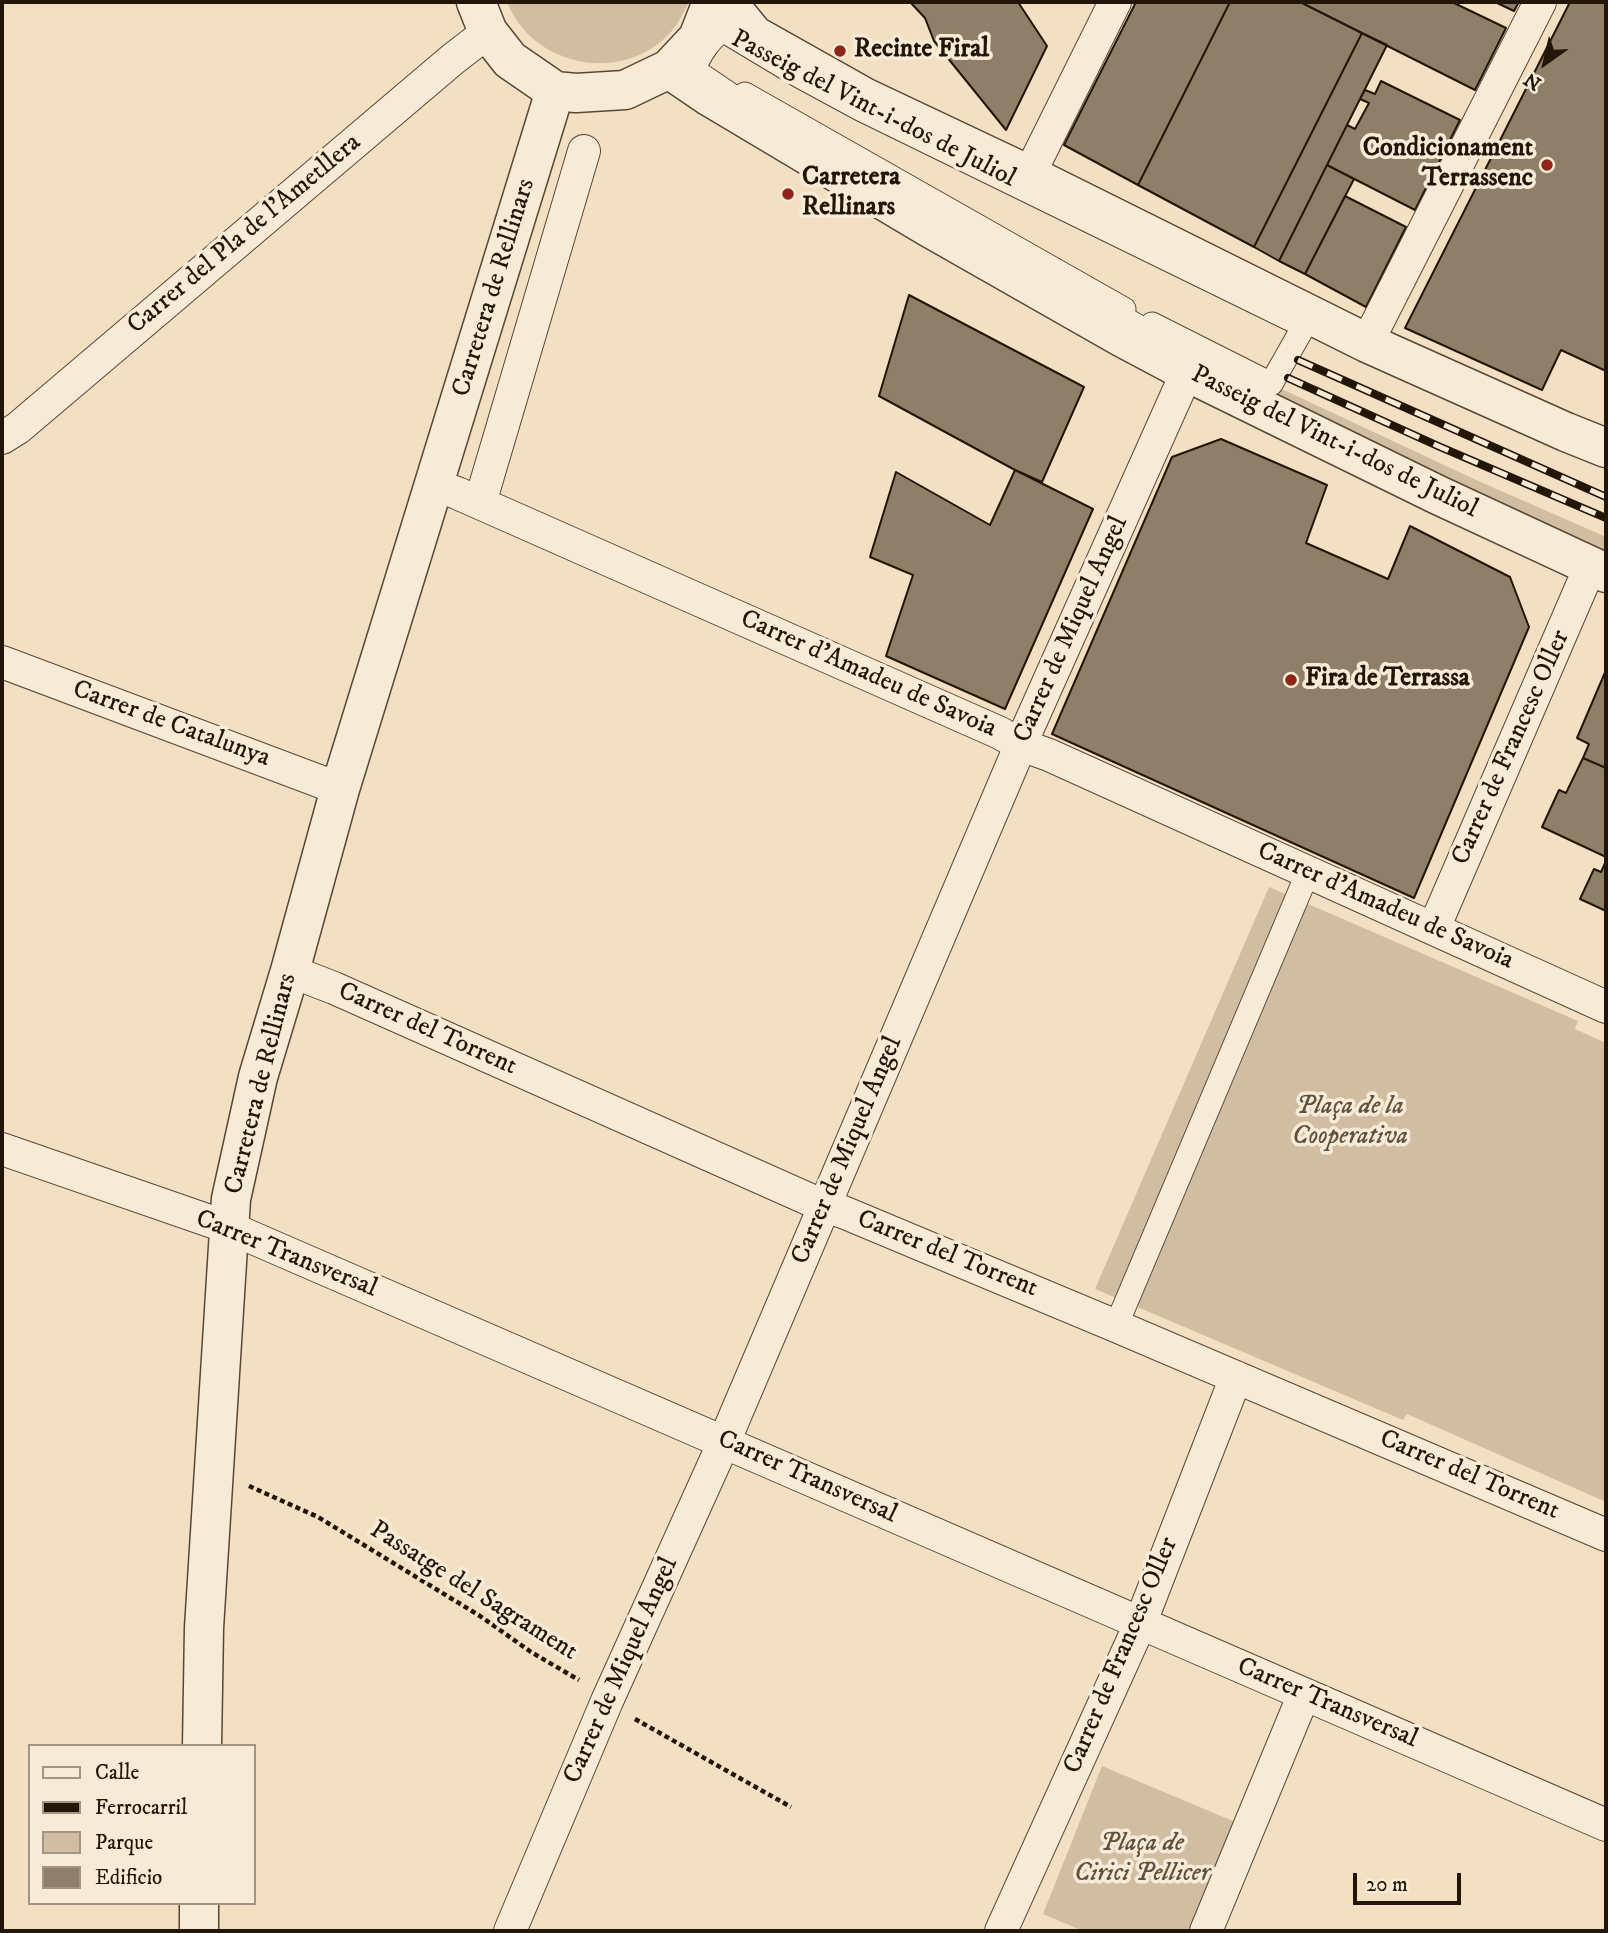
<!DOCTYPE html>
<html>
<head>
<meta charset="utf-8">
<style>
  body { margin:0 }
  #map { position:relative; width:1608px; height:1933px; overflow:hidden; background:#f3e0c2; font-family:"IM FELL DW Pica",serif }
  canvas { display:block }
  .frame { position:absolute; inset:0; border:4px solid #231507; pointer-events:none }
  .legend { position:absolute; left:28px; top:1744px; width:228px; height:161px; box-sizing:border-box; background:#f7ebd7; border:2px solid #a29584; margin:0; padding:9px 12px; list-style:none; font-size:21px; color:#231507 }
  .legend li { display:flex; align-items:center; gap:14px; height:35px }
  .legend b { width:35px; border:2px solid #a29584 }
  .north { position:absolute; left:1510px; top:28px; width:70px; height:70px; -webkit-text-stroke:5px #f7ebd7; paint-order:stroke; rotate:214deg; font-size:19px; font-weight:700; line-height:28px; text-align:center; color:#231507 }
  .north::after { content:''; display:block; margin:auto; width:24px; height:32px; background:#231507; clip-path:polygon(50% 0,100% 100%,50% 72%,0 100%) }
  .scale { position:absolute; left:1353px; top:1873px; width:108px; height:32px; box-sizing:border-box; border:4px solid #231507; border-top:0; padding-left:9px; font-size:21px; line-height:24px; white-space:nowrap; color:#231507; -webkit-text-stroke:5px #f7ebd7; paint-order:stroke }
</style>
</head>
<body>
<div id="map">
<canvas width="1608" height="1933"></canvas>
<div class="frame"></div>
<ul class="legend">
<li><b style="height:9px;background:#f7ebd7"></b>Calle</li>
<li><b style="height:9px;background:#231507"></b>Ferrocarril</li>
<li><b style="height:19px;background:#d0bda2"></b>Parque</li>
<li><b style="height:19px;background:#8f7f68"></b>Edificio</li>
</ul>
<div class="north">N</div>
<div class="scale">20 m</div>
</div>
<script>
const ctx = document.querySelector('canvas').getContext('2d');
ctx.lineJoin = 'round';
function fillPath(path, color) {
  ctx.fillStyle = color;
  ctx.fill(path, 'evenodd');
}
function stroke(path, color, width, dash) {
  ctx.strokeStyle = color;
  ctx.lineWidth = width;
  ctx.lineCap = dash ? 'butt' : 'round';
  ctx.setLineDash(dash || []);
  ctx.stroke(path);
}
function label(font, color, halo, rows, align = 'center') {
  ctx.font = font + ' "IM FELL DW Pica",serif';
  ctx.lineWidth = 7;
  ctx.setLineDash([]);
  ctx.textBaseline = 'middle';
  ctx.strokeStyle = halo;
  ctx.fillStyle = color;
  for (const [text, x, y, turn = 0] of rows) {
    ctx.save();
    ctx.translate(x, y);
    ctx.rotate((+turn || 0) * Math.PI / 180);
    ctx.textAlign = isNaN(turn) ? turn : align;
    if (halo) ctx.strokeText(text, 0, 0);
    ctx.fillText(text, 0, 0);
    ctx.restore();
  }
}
const green = new Path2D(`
  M507,2h182c-6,11 -11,23 -20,32 -49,51 -137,32 -162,-32z
  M1148,332l123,52 203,95 132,58v17l-54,-24z
  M1269,887l309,134 -3,8 31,14v459l-199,-88 -4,6 -308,-131z
  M1102,1766l138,58 -45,107h-112l-40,-17z`);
const building = new Path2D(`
  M910,2h108l29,44 -41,84 -72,-89 -9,-23z
  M1136,2h94l-92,183 -74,-40z
  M1230,2h70l62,31 -108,214 -116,-62z
  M1300,2h152l54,26 -31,62z
  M1495,2h24l-5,9z
  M1570,2h36v369l-45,-21 -19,40 -137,-62z
  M1362,33l25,12 -108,216 -25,-14z
  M1381,81l79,39 -45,90 -88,-45 20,-40 8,4 14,-26 -9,-4 5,-9 10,4z
  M1327,165l27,14 -49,95 -26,-13z
  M1345,196l61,31 -40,80 -61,-33z
  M909,295l175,92 -42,95 -27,-12 -136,-74z
  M1221,439l106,46 -21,58 82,36 22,-53 100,51 19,50 -115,271 -362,-164 120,-277z
  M1015,470l78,39 -88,200 -119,-53 27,-81 -43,-18 26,-85 94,53z
  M1606,670v98l-23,-10 6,-14 -12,-6z
  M1583,758l23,10v89l-64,-30 17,-37 7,3z
  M1606,861v50l-26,-12 14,-30 7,3z`);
const path = new Path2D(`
  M249,1486l69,31 162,99 51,36 48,28
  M635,1719l156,88`);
const pedestrian = new Path2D(`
  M724,31l75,45 61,33 444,217 -33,58 -119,-60 -4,8 -28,-16 4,-7 -379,-215 -5,7 -46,-31c4,-13 18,-35 30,-39z
  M1116,1326l192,-454`);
const minor = new Path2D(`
  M1029,175l86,-173
  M1367,343l173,-341
  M2,438l16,-10 435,-369 35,-27
  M435,485l22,8 543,240 21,12 28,10 557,252
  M480,503l104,-352
  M2,662l338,127
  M1434,928l156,-361
  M290,971l44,17 490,218 19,6 273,114 490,209
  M2,1149l228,79 1376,597
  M510,1931l97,-230 117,-259 303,-712 160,-358
  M1001,1931l139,-307 96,-247
  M1206,1931l98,-237`);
const tertiary = new Path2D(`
  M476,2l12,30 22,28 45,31 21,2 49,-3 44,-21 29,-31 14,-36
  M727,2l27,33 112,63 163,77 338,168 199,89 40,16
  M669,69l41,28 218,130 195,111 64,34 251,123 168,78
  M202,1746l2,-118 27,-429 27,-122 32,-106 50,-182 215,-698
  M199,1931v-28`);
const rail = new Path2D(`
  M1298,360l308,137
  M1288,378l150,68 168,72`);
const markers = [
  [840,51,7,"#8f2418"],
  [1547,165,7,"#8f2418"],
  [788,194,7,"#8f2418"],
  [1291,680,7,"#8f2418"]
];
const poiNames = [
  ["Recinte Firal",854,51],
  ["Condicionament",1533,150,"right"],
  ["Terrassenc",1533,180,"right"],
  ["Carretera",802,179],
  ["Rellinars",802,209],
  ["Fira de Terrassa",1305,680]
];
const streetNames = [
  ["Passeig del Vint-i-dos de Juliol",873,110,27],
  ["Carrer del Pla de l'Ametllera",245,235,-40],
  ["Carretera de Rellinars",495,288,-73],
  ["Passeig del Vint-i-dos de Juliol",1334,443,26],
  ["Carrer de Miquel Angel",1072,630,-66],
  ["Carrer d'Amadeu de Savoia",868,675,24],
  ["Carrer de Catalunya",171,725,20],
  ["Carrer de Francesc Oller",1512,748,-66],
  ["Carrer d'Amadeu de Savoia",1385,907,24],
  ["Carrer del Torrent",427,1030,24],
  ["Carretera de Rellinars",262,1084,-76],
  ["Carrer de Miquel Angel",848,1151,-67],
  ["Carrer Transversal",286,1255,22],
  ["Carrer del Torrent",947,1255,22],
  ["Carrer del Torrent",1469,1476,23],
  ["Carrer Transversal",807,1478,24],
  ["Passatge del Sagrament",473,1592,32],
  ["Carrer de Francesc Oller",1122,1656,-67],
  ["Carrer de Miquel Angel",622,1671,-66],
  ["Carrer Transversal",1327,1704,23]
];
const parkNames = [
  ["Plaça de la",1350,1108],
  ["Cooperativa",1350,1138],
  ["Plaça de",1142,1845],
  ["Cirici Pellicer",1142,1875]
];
fillPath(green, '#d0bda2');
fillPath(building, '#8f7f68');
stroke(building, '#231507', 2);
stroke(pedestrian, '#574836', 25);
stroke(minor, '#574836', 34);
stroke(tertiary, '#574836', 41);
stroke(path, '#231507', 4.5, [5, 3.5]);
stroke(pedestrian, '#f7ebd7', 23);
stroke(minor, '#f7ebd7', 32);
stroke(tertiary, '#f7ebd7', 38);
stroke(rail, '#231507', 8);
stroke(rail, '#f7ebd7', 5, [16]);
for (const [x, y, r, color] of markers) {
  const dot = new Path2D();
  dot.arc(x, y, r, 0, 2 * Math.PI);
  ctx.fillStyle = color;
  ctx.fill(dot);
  stroke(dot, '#f7ebd7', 2.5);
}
label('bold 26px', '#231507', '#f7ebd7', poiNames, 'left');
label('26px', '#231507', '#f7ebd7', streetNames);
label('italic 26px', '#60503d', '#f7ebd7', parkNames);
</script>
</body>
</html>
